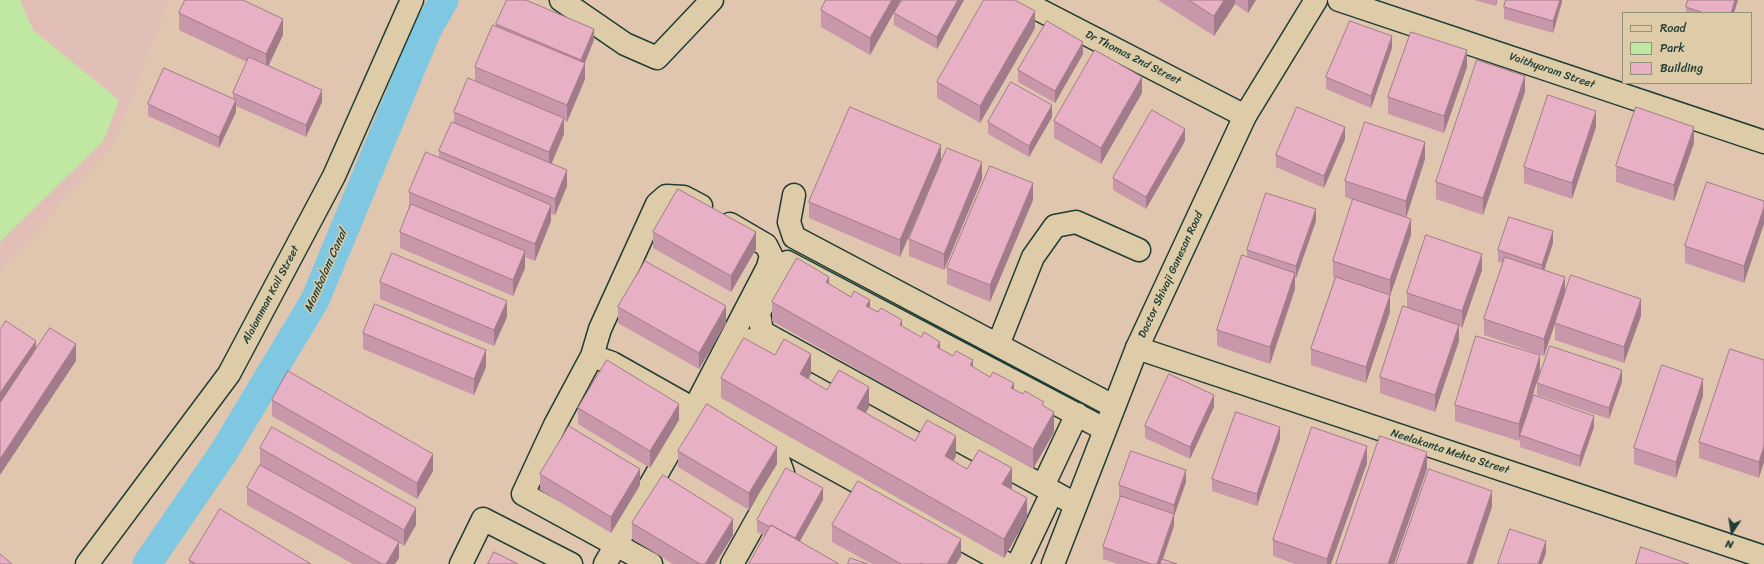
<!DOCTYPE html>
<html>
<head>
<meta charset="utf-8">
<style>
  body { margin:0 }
  #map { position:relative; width:1764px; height:564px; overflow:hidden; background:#e0c6af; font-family:Sriracha,sans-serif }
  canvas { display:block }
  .legend { position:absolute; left:1622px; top:12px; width:130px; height:72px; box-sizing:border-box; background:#decca9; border:1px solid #92937a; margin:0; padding:5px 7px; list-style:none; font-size:12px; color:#1f3d34 }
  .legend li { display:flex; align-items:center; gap:8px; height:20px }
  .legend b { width:20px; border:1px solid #92937a }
  .north { position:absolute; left:1712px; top:512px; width:40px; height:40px; -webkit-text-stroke:3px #decca9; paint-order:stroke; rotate:192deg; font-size:11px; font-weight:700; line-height:16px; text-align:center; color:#1f3d34 }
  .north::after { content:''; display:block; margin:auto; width:14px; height:18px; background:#1f3d34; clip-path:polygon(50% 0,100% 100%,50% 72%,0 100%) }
</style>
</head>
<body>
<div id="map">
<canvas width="1764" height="564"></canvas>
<ul class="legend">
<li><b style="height:5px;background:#decca9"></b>Road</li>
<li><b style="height:11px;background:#c0e8a3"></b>Park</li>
<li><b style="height:11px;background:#e8b0c5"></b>Building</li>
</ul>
<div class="north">N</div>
</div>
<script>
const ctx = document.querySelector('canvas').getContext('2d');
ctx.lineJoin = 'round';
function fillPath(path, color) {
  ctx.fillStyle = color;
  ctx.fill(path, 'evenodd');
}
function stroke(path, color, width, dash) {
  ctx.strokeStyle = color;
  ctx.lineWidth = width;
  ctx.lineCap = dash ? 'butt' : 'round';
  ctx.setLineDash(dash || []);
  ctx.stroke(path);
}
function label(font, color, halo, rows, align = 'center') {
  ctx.font = font + ' Sriracha,sans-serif';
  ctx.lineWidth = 3;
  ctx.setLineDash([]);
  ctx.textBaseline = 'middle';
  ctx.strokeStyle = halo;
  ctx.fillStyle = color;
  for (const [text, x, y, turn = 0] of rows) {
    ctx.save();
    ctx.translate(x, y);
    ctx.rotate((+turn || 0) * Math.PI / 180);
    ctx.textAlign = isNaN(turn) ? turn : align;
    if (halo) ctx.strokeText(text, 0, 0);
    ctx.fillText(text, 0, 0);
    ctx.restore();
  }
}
const built = new Path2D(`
  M0,0h169l-54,142 -115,131z`);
const green = new Path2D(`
  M0,0h20l13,30 86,70 -15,40 -104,102z`);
const canal = new Path2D(`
  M147,564l76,-111 92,-153 112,-270 17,-30`);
const street = new Path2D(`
  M561,0l64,44 32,14 55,-58
  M1020,0l225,116
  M1339,0l425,142
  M794,195l-5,27 5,15 319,169
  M998,345l35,-88 22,-31 21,-4 63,28
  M1137,348l627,209
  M776,350c-14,-6 -24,-14 -39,-8l-23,51v8l7,6 286,157
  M592,356l8,-27 57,-125 9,-8 18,1 17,9
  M1043,486l34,-72
  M1075,504l-313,-172 -3,-19 17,-39 11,-12 317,167
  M87,564l142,-190 105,-198 78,-176
  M461,564l22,-45 88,45
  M605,564l89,-155 74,-142 3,-12 -5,-10 -36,-21
  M651,564l-128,-70 32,-69 37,-69 20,7 94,53
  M732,564l51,-91 -5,-14 -26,-15
  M1018,564l29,-61`);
const secondary = new Path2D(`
  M1053,564l84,-216 108,-232 71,-116`);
const wall = new Path2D(`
  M826,0h75l-31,55 -49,-28v-17z
  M964,0l-27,49 -43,-24v-12z
  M1158,0h98l-8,13 -13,-9 -21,32z
  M1474,0h23l-1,6z
  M1562,0l-9,33 -49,-14v-12z
  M1688,0h50l-4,13h-48v-6z
  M179,13l104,22 -15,31 54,36 -16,35 -70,-31v6l-17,36 -71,-32v-12l85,-5v-6l14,-31 -68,-32z
  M496,24l98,16 -9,23v16l-18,43 -3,-2v14l-12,29 15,23 -12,29 -4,-1v7l-16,40 -10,-4v11l-12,28 -113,-48v-16l10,-24h-1v-16l30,-34v-7l15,-28v-11l21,-31v-14l21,-41z
  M1035,28l-55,95 -43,-25v-16z
  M1392,48l-21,60 -45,-19v-12z
  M1083,54l-28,49 -37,-21v-12z
  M1467,67l-23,66 -56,-19v-17z
  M1525,92l-42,123 -47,-16v-17z
  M1142,93l-41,71 -47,-26v-17z
  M1052,117l-23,40 -41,-23v-12z
  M1596,127l-24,72 -48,-16v-16z
  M1345,139l-21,49 -48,-21v-12z
  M1185,141l-39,68 -33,-19v-12z
  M1694,143l-20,58 -58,-19v-16z
  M1425,159l-19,58 5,18 -21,61v16l-24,71 -55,-18v-16l24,-71 -2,-1v-16l20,-61 -8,-3v-16z
  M941,162l-41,95 -91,-39v-16z
  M982,179l-38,91 -35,-14v-17z
  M1033,200l-43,102 -43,-18v-16z
  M1764,201l-20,82 -59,-20v-17z
  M1316,221l-20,57h-1v11l-25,75 -53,-18v-16l30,-73v-7z
  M653,232l103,17 -25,43 -78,-44z
  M1553,243l-9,27 21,22 76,24 -17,47 -69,-23v-16l-11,32 -60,-21v-16l19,-56 -5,-1v-12z
  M1482,270l-20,58 -3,-2v15l-24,71 -55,-19v-16l27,-70v-14z
  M380,282l127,35 -13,29 -114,-47z
  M829,284l111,65 74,41 40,42 -21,37 -261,-148v-19z
  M618,307l108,16 -27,46 -81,-46z
  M363,333l123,34 -12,28 -111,-46z
  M775,355l36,19 -3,5 19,11 42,17 -3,6 49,28 41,15 -3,5 14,8 45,19 -1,1 16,29 -23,40 -283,-160v-20z
  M1764,360l-5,118 -60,-20v-16z
  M1540,371l-13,43 67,13 -14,40 -60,-20v-9l-1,3 -64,-20v-16z
  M1622,382l-13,37 -72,-24v-12z
  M1703,396l-27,82 -42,-14v-16z
  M272,400l161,71 -16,28 -145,-83z
  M1214,407l-24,52 -45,-21v-12z
  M578,408l101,12 -29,48 -72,-44z
  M1280,439l-23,67 -45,-15v-12z
  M260,448l156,77 -12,21 -5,-3v15l-4,6h-42l-106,-59v-17l49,-3 -36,-20z
  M678,451l99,13 -28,46 -71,-43z
  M1367,463l-36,101h-36l-22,-8v-16z
  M540,474l100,11 -29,48 -71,-43z
  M1186,482l-12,34v10l-11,33 14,5h-60l-14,-5v-12l18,-49 -2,-1v-12z
  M823,500l-58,36 -8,-4v-12z
  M632,523l101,12 -18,29h-42l-41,-25z
  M832,525l129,31 -5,8h-84l-40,-22z
  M189,560l122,4h-122z`);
const shadedWall = new Path2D(`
  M892,0h9l-31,55v-17z
  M958,0h6l-27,49v-12z
  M1224,0h11v4l-21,32v-20z
  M1248,0h8l-8,13z
  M1496,0h1l-1,6z
  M1560,0h2v2l-9,31v-12z
  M1735,0h3l-4,13h-3z
  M1035,11v17l-55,95v-17z
  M283,19v16l-17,36v-17z
  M594,29v11l-13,32v-12z
  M1392,36v12l-21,60v-12z
  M1083,42v12l-28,49v-12z
  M1467,50v17l-23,66v-17z
  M585,63v16l-18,43v-17z
  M1525,76v16l-42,123v-17z
  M1142,77v16l-41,71v-16z
  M322,90v12l-16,35v-12z
  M236,100v12l-17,36v-11z
  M1052,105v12l-23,40v-11z
  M1596,111v16l-24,72v-16z
  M564,118v16l-15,35v-17z
  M1345,127v12l-21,49v-12z
  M1694,127v16l-20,58v-16z
  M1185,129v12l-39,68v-12z
  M1425,142v17l-19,59v-17z
  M941,145v17l-41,95v-17z
  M982,162v17l-38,91v-16z
  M567,170v16l-12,29v-16z
  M1033,183v17l-43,102v-17z
  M551,205v16l-16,40v-17z
  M1764,207v17l-20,59v-17z
  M1316,209v12l-20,57v-12z
  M1411,219v16l-21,61v-16z
  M1553,231v12l-11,34v-12z
  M756,232v17l-25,43v-16z
  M525,251v17l-12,28v-16z
  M1482,254v16l-20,58v-17z
  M1295,273v16l-25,75v-17z
  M829,277v19l-3,-14z
  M1565,277v17l-21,62v-17z
  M1390,295v17l-24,71v-16z
  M1641,299v17l-17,47v-16z
  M870,300v20l-4,-14z
  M507,301v16l-13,29v-16z
  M726,306v17l-27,46v-16z
  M902,320v20l-2,-15z
  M1459,325v16l-24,71v-17z
  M36,341v17l-36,52v-17z
  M940,342v19l-3,-14z
  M76,344v17l-76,114v-16z
  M486,350v17l-12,28v-16z
  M811,354v20l-11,20v-20z
  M1540,355v16l-19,64h-1l-1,6v-17z
  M973,360v20l-3,-15z
  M1622,370v12l-13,37v-11z
  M1703,379v17l-27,82v-16z
  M1014,383v20l-3,-15z
  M869,387v20l-12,21v-20z
  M1214,395v12l-24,52v-12z
  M679,404v16l-29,48v-17z
  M1054,412v20l-21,37v-20z
  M1594,416v11l-14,40v-11z
  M1280,427v12l-23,67v-12z
  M956,436v20l-11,20v-20z
  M1367,446v17l-36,101h-4v-5z
  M1764,446v16l-5,16v-16z
  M777,447v17l-28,46v-17z
  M1427,452v17l-33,95h-6z
  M433,454v17l-16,28v-16z
  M1012,468v20l-10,16v-20z
  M640,469v16l-29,48v-16z
  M1186,470v12l-12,34v10l-13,38h-4l17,-49v-10z
  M823,488v12l-29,52v-12z
  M1492,491v16l-19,57h-6z
  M1027,498v20l-23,40v-19z
  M416,508v17l-12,21v-16z
  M733,519v16l-18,29h-10z
  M961,539v17l-5,8h-9z
  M1546,541v12l-4,11h-4z
  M399,542v16l-4,6h-9z`);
const building = new Path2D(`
  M185,0h58l40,19 -17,35 -87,-41z
  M507,0h19l68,29 -13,31 -85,-36z
  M826,0h66l-22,38 -49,-28z
  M902,0h56l-21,37 -43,-24z
  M984,0h31l20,11 -55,95 -43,-24z
  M1189,0h35l-10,16z
  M1506,0h54l-7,21 -49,-14z
  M1688,0h47l-4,13h-27l-18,-6z
  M1047,21l36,21 -28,49 -37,-21z
  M1350,21l42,15 -21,60 -45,-19z
  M493,25l92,38 -18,42 -92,-38z
  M1411,32l56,18 -23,66 -56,-19z
  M1095,50l47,27 -41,71 -47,-27z
  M249,57l73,33 -16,35 -73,-32z
  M1477,60l48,16 -42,122 -47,-16z
  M164,68l72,32 -17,37 -71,-33z
  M468,78l96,40 -15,34 -95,-40z
  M1011,82l41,23 -23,41 -41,-24z
  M1548,95l48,16 -24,72 -48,-16z
  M850,107l91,38 -41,95 -91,-38z
  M1297,107l48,20 -21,49 -48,-21z
  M1636,107l58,20 -20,58 -58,-19z
  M1152,110l33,19 -39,68 -33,-19z
  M452,122l115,48 -12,29 -116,-48z
  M1365,122l60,20 -19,59 -61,-20z
  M947,148l35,14 -38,92 -35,-15z
  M426,152l125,53 -16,39 -126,-52z
  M990,166l43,17 -43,102 -43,-17z
  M1707,182l57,19v6l-20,59 -59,-20z
  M678,189l78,43 -25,44 -78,-44z
  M1266,193l50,16 -20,57 -49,-16z
  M1353,199l58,20 -21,61 -57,-19z
  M411,204l114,47 -12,29 -113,-48z
  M1509,217l44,14 -11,34 -44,-15z
  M1426,235l56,19 -20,57 -55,-18z
  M392,253l115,48 -13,29 -114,-48z
  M1242,255l53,18 -25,74 -53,-17z
  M1505,257l60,20 -21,62 -60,-20z
  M797,258l32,19 -3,5 25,15 3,-6 16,9 -4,6 12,6 3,-4 21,12 -2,5 21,12 3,-5 16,10 -3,5 16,9 3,-5 17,9 -3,5 20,12 3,-5 21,11 -3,5 12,6 2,-3 19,11 -2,3 12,7 -21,37 -261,-147z
  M645,261l81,45 -27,47 -81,-46z
  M1571,275l70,24 -17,48 -69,-24z
  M1336,277l54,18 -24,72 -55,-18z
  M375,304l111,46 -12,29 -111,-46z
  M1403,306l56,19 -24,70 -55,-18z
  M6,321l30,20 -36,52v-63z
  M50,328l26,16 -76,115v-56z
  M1476,336l64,19 -21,69 -64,-19z
  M744,338l31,17 9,-16 27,15 -11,20 27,16 12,-20 30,17 -12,21 58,33 12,-21 29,16 -11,20 22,13 12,-19 33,18 -10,16 25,14 -23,41 -283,-161z
  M1550,346l72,24 -13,38 -72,-25z
  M1730,349l34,11v86l-5,16 -60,-20z
  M607,360l72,44 -29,47 -72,-43z
  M1662,365l41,14 -27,83 -42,-14z
  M288,371l145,83 -16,29 -145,-83z
  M1169,374l45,21 -24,52 -45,-21z
  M1534,395l60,21 -14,40 -60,-21z
  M707,404l70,43 -28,46 -71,-42z
  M1236,412l44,15 -23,67 -45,-15z
  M569,426l71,43 -29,48 -71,-43z
  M272,427l144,81 -12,22 -144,-82z
  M1312,427l55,19 -40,113 -54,-19z
  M1380,436l47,16 -39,112h-52z
  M1131,451l55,19 -12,35 -55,-20z
  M260,465l139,77 -13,22h-4l-135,-76z
  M786,468l37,20 -28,50 -24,-13 -1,2 -13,-7z
  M1429,469l63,22 -25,73h-71z
  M663,475l70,44 -28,45h-5l-68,-41z
  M858,481l103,58 -14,25h-24l-2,-1 -1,1h-19l-69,-39z
  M1121,496l53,18 -17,50h-6l-48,-17z
  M220,509l91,55h-115l-7,-4z
  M771,525l68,39h-90z
  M1510,529l36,12 -8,23h-40z
  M1641,547l48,17h-53z
  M494,552l24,12h-30z
  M0,554l12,10h-12z
  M850,558l18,6h-20z
  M1162,559l15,5h-17z`);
const streetNames = [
  ["Dr Thomas 2nd Street",1133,58,27],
  ["Vaithyaram Street",1552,71,19],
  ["Doctor Shivaji Ganesan Road",1171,275,-65],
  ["Alaiamman Koil Street",271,295,-62],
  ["Neelakanta Mehta Street",1450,452,18]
];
const waterNames = [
  ["Mambalam Canal",326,271,-66]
];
fillPath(built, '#e2bfb6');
fillPath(green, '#c0e8a3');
stroke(canal, '#80c7e1', 29);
stroke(street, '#1f3d34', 25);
stroke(secondary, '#1f3d34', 25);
stroke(street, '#decca9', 22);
stroke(secondary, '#decca9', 22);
fillPath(wall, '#c897a9');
fillPath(shadedWall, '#a27b8a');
fillPath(building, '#e8b0c5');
stroke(building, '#a27b8a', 1);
label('11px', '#1f3d34', '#decca9', streetNames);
label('italic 12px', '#24443d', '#decca9', waterNames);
</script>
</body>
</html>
